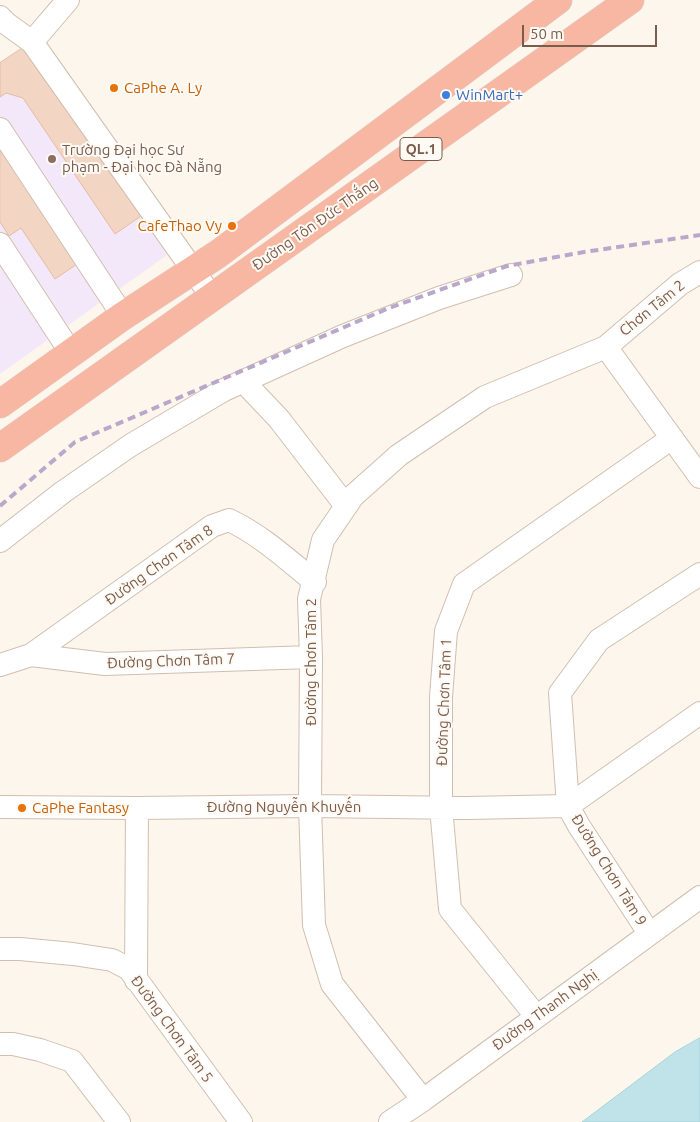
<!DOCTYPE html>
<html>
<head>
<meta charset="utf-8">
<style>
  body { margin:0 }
  #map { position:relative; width:700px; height:1122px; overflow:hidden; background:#fdf6ec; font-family:Ubuntu,sans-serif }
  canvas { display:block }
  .scale { position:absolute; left:522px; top:25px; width:135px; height:22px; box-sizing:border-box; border:2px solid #7a5c4d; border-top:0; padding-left:6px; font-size:15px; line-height:18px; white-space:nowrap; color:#7a5c4d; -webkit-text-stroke:4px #fffaf3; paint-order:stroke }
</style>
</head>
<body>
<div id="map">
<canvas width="700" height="1122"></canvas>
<div class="scale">50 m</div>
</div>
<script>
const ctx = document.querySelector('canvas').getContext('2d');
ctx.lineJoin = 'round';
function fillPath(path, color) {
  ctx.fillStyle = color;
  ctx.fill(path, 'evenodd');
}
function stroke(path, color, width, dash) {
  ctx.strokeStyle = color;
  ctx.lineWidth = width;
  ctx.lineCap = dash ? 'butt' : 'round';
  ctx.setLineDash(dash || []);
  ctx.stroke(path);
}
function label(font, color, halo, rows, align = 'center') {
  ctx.font = font + ' Ubuntu,sans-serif';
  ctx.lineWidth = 4;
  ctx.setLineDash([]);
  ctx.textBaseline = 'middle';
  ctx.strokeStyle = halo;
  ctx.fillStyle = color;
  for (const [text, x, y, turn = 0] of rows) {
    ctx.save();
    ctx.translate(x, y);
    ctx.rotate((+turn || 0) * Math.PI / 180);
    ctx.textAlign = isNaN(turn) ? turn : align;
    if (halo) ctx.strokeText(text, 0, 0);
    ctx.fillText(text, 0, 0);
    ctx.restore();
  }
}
const education = new Path2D(`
  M27,45l140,210 -167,119v-311z`);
const water = new Path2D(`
  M700,1038v84h-118l93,-70z`);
const building = new Path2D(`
  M27,45l114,171 -26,18 -92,-136 -17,-5 -6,4v-34z
  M0,147l77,117 -22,15 -34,-51 -12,8 -9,-14z`);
const minor = new Path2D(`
  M0,17l7,7 25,18 180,255
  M32,42l36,-42
  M0,129l123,187
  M0,244l71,109
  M606,347l94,130
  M243,381l36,38 67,87
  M0,541l63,-49 68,-47 93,-55 119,-54 96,-38 72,-23
  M31,655l74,9 206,-7
  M0,665l31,-10 181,-129 17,-6c32,15 59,40 86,62
  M568,806l132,-93
  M0,807l137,1 173,-2 157,2 101,-2
  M649,933l-70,-107 -11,-20 -8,-113 39,-53 101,-66
  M0,949h20l53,5 39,6 17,9 112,153
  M136,980l1,-172
  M536,1016l-86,-107 -9,-102v-110l5,-66 18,-47 208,-146
  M0,1044h13l27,6 32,11 47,61
  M423,1100l-91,-116 -18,-59 -4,-119 1,-149 -2,-58 14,-59 30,-44 46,-41 86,-58 121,-50 74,-63 20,-12
  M390,1122l33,-22 277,-203`);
const highway = new Path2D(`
  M0,404l123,-88 95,-62 340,-254
  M0,448l630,-448`);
const rail = new Path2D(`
  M0,506l75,-64 314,-134 118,-42 77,-14 116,-17`);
const markers = [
  [114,88,5,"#e8710a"],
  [446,95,5,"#3f7fe0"],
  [52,159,5,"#8d6e63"],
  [232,226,5,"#e8710a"],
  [22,808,5,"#e8710a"]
];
const shields = [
  [421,149,42]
];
const shieldNames = [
  ["QL.1",421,149]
];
const foodNames = [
  ["CaPhe A. Ly",124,88],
  ["CafeThao Vy",222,226,"right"],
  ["CaPhe Fantasy",32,808]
];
const shopNames = [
  ["WinMart+",456,95]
];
const educationNames = [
  ["Trường Đại học Sư",62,150],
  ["phạm - Đại học Đà Nẵng",62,167]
];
const streetNames = [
  ["Đường Tôn Đức Thắng",315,224,-35],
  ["Chơn Tâm 2",652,308,-39],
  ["Đường Chơn Tâm 8",159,565,-35],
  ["Đường Chơn Tâm 7",171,661,-2],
  ["Đường Chơn Tâm 2",311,662,-90],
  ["Đường Chơn Tâm 1",444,702,-88],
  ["Đường Nguyễn Khuyến",284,807],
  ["Đường Chơn Tâm 9",609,870,58],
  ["Đường Thanh Nghị",545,1010,-36],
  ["Đường Chơn Tâm 5",172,1029,54]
];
fillPath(education, '#f3e8fa');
fillPath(water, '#bfe3e8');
stroke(water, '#a5d3da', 1);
fillPath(building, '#f3d5c3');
stroke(building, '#e6bba3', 1);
stroke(minor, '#d1beb0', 24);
stroke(highway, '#dad1cd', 29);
stroke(minor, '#fff', 22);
stroke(highway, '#f7b7a3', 28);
stroke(rail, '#b9a8c9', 4, [8, 5]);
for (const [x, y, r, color] of markers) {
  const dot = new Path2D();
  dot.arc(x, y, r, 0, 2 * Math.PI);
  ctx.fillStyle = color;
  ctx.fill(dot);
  stroke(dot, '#fffaf3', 2);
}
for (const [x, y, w] of shields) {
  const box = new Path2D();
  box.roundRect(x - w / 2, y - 11.5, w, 23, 4);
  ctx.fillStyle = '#fffaf3';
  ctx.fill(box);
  stroke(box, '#7a5c4d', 1);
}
label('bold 14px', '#7a5c4d', null, shieldNames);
label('15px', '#c56008', '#fffaf3', foodNames, 'left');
label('15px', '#366cbe', '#fffaf3', shopNames, 'left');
label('15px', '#785e54', '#fffaf3', educationNames, 'left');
label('15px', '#7a5c4d', '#fffaf3', streetNames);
</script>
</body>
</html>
